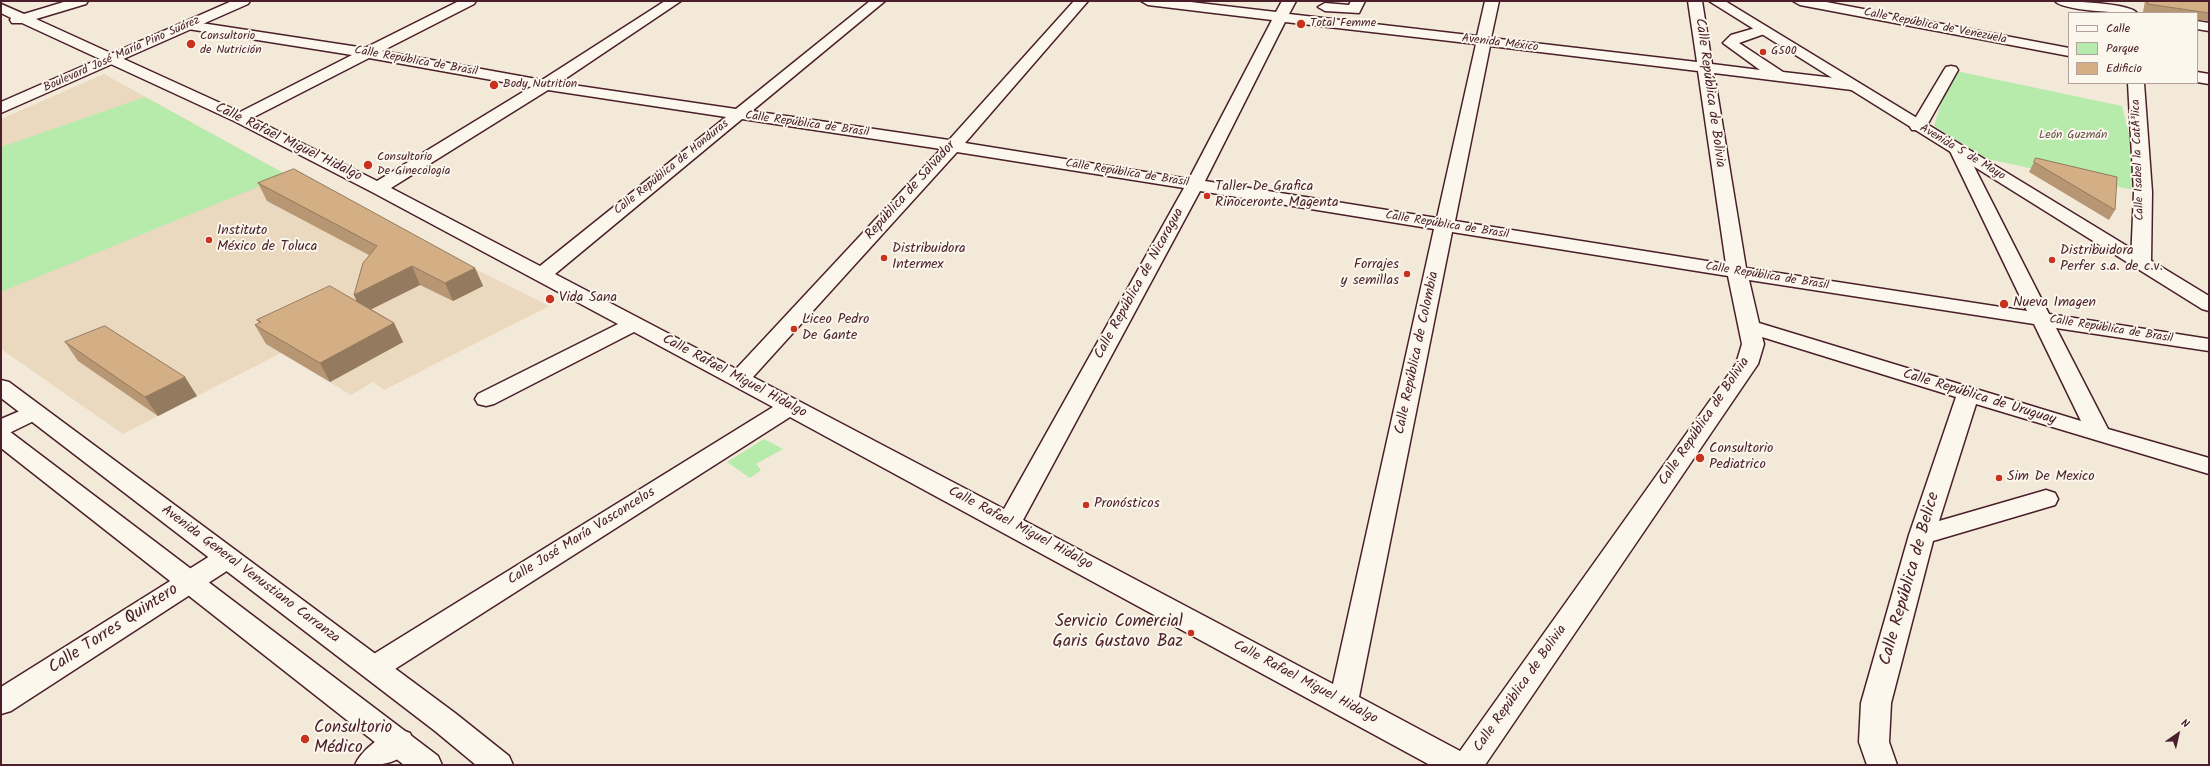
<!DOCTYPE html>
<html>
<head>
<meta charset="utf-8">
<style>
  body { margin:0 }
  #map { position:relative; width:2210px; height:766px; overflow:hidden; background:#f3e9d8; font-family:Kalam,sans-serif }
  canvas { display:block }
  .frame { position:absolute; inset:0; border:2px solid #4a1f2b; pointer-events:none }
  .legend { position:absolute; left:2068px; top:12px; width:130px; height:72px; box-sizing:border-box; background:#fbf7ec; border:1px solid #b4a19f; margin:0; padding:5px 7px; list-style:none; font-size:12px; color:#4a1f2b }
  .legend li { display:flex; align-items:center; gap:8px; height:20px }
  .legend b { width:20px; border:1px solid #b4a19f }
  .north { position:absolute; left:2158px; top:714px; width:40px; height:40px; -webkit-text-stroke:3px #fbf7ec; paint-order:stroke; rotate:34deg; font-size:11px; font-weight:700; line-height:16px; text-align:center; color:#4a1f2b }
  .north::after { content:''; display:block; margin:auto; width:14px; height:18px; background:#4a1f2b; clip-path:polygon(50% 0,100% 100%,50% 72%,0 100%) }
</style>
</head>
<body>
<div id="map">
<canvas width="2210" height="766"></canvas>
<div class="frame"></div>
<ul class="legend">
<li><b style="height:5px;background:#fbf7ec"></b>Calle</li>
<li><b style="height:11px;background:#b7ebac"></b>Parque</li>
<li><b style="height:11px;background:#d4af86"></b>Edificio</li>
</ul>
<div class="north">N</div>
</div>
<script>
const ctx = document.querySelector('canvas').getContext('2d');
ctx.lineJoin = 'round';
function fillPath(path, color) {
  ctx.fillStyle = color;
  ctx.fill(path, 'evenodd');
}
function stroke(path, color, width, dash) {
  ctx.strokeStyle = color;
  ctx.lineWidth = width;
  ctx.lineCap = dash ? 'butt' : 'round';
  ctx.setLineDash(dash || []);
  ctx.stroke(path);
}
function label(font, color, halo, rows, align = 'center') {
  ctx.font = font + ' Kalam,sans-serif';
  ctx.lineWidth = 4;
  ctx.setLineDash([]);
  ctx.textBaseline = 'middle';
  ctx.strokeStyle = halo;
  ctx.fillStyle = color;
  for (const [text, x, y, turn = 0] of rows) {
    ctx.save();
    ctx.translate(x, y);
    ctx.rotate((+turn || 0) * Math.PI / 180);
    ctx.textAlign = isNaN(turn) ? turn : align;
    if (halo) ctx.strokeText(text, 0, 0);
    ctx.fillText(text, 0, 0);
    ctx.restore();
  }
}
const built = new Path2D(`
  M104,74l183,101 262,131 -165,84 -11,-8 -22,13 -70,-42 -158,81 -122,-85v-230z`);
const green = new Path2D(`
  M1951,70l171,36 21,86 -156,-33 -53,-33z
  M145,97l142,78 -286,117v-145z
  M764,439l19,10 -27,15 5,6 -11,8 -23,-16z`);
const minor = new Path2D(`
  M67,1h21l-2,3 -50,15 204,93 112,-57 -164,-26 -7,-4 2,-3 5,-1 177,27 94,-47h17l-2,3 -92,47 160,29 123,-79h16l-122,82 177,26 134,-108h15l-133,110 197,29 125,-139h14l-123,142 224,36 83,-159 -124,-15 -7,-4h41l94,11 6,-11h14l-7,13 188,22 8,-35h14l-8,37 206,24 -9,-61h14l10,63 48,6 -37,-27 8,-8 31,-9 5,1 2,3 -2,3 -28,10 44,29 69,8 5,2 3,3 -3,3 -5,2 -138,-17 32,195 281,43 -77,-160 2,-4h12l85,167 160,25v12l-153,-23 52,101 101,29v16l-233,-70 -37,117 107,-31 9,3 3,6 -3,6 -122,36 -42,162 -2,39 8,23h-30l-8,-23 2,-39 48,-168 47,-138 -194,-60 2,7 -6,20 -273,401h-55l-640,-348 -406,259 -10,4 -10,-4 -4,-8 4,-8 409,-253 -139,-75 -140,72 -8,2 -8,-2 -3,-5 3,-5 140,-70 -246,-132 -138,-71 -212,-98h-10l-2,-3 1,-2 -10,-5v-9l23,10zM1285,22l191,22 -39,174 -232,-37zM1490,46l208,25 28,193 -271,-43zM369,58l162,29 -154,94 -125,-63zM548,90l178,27 -186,149 -149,-78zM742,119l199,30 -205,220 -181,-95zM957,152l227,36 -180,321 -251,-132zM1200,191l234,38 -101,455 -310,-164zM1452,232l276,44 14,68 -6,20 -276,387 -101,-54zM1749,280l285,44 47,97 -322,-98z
  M1351,1h14l-6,12 -34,-2 -7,-4 7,-4 24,2z
  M1793,1h28l248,47v8l-269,-51z
  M2055,1c14,0 75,2 82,12 -14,0 -75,-2 -82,-12z
  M2197,21l12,2v8l-12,-2z
  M1951,66l5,1 2,3 -32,57 -2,3h-12l-2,-3 34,-57 2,-3z
  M2197,72l12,2v10l-12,-2z
  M2128,83h16l8,109 -1,70 -3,4 -7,2 -7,-2 -3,-4 3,-70z
  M34,405l8,2 3,5 -3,5 -41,20v-18z
  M227,548l9,3 4,7 -4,7 -225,146 -10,3v-27l217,-136z
  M399,729l11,4 4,9c-14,24 -32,23 -59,23 7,-16 27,-30 44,-36z`);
const major = new Path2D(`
  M232,1h18l-2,3 -247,109v-11z
  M1709,1h16l484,295v15l-7,-2z
  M1,380l8,2 446,331 54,43 4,9h-37l-41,-34 -434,-333z
  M1,428l8,3 429,325 4,9h-38l-403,-317z`);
const wall = new Path2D(`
  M2145,1h64v20l-12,-1v-7h-45l-9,-1z
  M2036,158l79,52 -6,10 -80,-48z
  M258,183l217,85 8,18 -30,15 -33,-16 -49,24 23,14 9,19 -73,40 -64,-38 -11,-19 4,-2 -2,-3 100,-19 -3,-6 15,-40 -102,-54z
  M65,342l132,54 -39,20 -80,-55z`);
const shadedWall = new Path2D(`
  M412,266l8,19 -58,29 -8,-19z
  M475,268l8,18 -30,15 -8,-18z
  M394,323l9,19 -73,40 -10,-19z
  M185,377l12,19 -39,20 -13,-19z`);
const building = new Path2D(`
  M2148,1h61v12l-61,-9z
  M2036,158l81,19 -2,33 -81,-48z
  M294,169l181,99 -30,15 -33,-17 -58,29 9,-32 14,-17 -119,-63z
  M330,286l64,37 -74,40 -65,-38 6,-3 -4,-2z
  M105,326l80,51 -40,20 -80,-55z`);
const markers = [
  [1301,24,5,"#c8321e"],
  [191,44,5,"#c8321e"],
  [1763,52,4,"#c8321e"],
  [494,85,5,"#c8321e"],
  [368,165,5,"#c8321e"],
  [1207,196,4,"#c8321e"],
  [209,240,4,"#c8321e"],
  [884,258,4,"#c8321e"],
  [2052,260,4,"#c8321e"],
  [1407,274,4,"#c8321e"],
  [550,299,5,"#c8321e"],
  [2004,304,5,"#c8321e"],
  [794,329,4,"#c8321e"],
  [1700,458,5,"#c8321e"],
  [1999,478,4,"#c8321e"],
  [1086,505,4,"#c8321e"],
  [1191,633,4,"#c8321e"],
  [305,739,5,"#c8321e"]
];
const farPoinames = [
  ["Total Femme",1310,24],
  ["Consultorio",200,37],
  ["de Nutrición",200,51],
  ["G500",1771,52],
  ["Body Nutrition",503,85],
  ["Consultorio",377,158],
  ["De Ginecologia",377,172]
];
const farStreetnames = [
  ["Calle República de Venezuela",1935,27,11],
  ["Avenida México",1500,44,7],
  ["Boulevard José María Pino Suárez",122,55,-24],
  ["Calle República de Brasil",416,62,10],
  ["Calle República de Brasil",807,125,8],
  ["Avenida 5 de Mayo",1962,153,31],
  ["Calle Isabel la CatÃ³lica",2139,160,-92],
  ["Calle República de Honduras",672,168,-39],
  ["Calle República de Brasil",1127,174,9],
  ["Calle República de Brasil",1447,226,9],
  ["Calle República de Brasil",1767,277,9],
  ["Calle República de Brasil",2111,330,9]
];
const farParknames = [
  ["León Guzmán",2073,136]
];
const streetNames = [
  ["Calle República de Bolivia",1709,93,82],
  ["Calle Rafael Miguel Hidalgo",288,143,26],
  ["República de Salvador",911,191,-48],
  ["Calle República de Nicaragua",1140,284,-61],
  ["Calle República de Colombia",1418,353,-78],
  ["Calle Rafael Miguel Hidalgo",734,377,28],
  ["Calle República de Uruguay",1979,398,17],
  ["Calle República de Bolivia",1705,422,-56],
  ["Calle Rafael Miguel Hidalgo",1020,529,28],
  ["Calle José María Vasconcelos",582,537,-32],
  ["Avenida General Venustiano Carranza",250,575,37],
  ["Calle Rafael Miguel Hidalgo",1305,683,28],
  ["Calle República de Bolivia",1521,689,-55]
];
const poiNames = [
  ["Taller De Grafica",1215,188],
  ["Rinoceronte Magenta",1215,204],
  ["Instituto",217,232],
  ["México de Toluca",217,248],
  ["Distribuidora",892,250],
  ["Intermex",892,266],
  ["Distribuidora",2060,252],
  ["Perfer s.a. de c.v.",2060,268],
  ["Forrajes",1399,266,"right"],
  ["y semillas",1399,282,"right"],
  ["Vida Sana",559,299],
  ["Nueva Imagen",2013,304],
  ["Liceo Pedro",802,321],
  ["De Gante",802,337],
  ["Consultorio",1709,450],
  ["Pediatrico",1709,466],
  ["Sim De Mexico",2007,478],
  ["Pronósticos",1094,505]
];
const nearStreetnames = [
  ["Calle República de Belice",1911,579,-74],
  ["Calle Torres Quintero",114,630,-33]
];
const nearPoinames = [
  ["Servicio Comercial",1183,623],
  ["Garis Gustavo Baz",1183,643],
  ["Consultorio",314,729,"left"],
  ["Médico",314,749,"left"]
];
fillPath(built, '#ead8bf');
fillPath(green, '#b7ebac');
stroke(minor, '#4a1f2b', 3);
stroke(major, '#4a1f2b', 3);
fillPath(minor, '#fbf7ec');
fillPath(major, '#fbf7ec');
fillPath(wall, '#b69673');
fillPath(shadedWall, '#947a5e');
fillPath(building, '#d4af86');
stroke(building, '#947a5e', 1);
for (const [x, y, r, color] of markers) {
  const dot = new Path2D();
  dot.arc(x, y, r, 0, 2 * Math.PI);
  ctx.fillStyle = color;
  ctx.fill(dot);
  stroke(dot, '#fbf7ec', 1.5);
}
label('12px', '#4a1f2b', '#fbf7ec', farPoinames, 'left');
label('12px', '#4a1f2b', '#fbf7ec', farStreetnames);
label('12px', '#65524b', '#fbf7ec', farParknames);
label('14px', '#4a1f2b', '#fbf7ec', streetNames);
label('14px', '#4a1f2b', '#fbf7ec', poiNames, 'left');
label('17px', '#4a1f2b', '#fbf7ec', nearStreetnames);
label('17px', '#4a1f2b', '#fbf7ec', nearPoinames, 'right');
</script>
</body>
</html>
